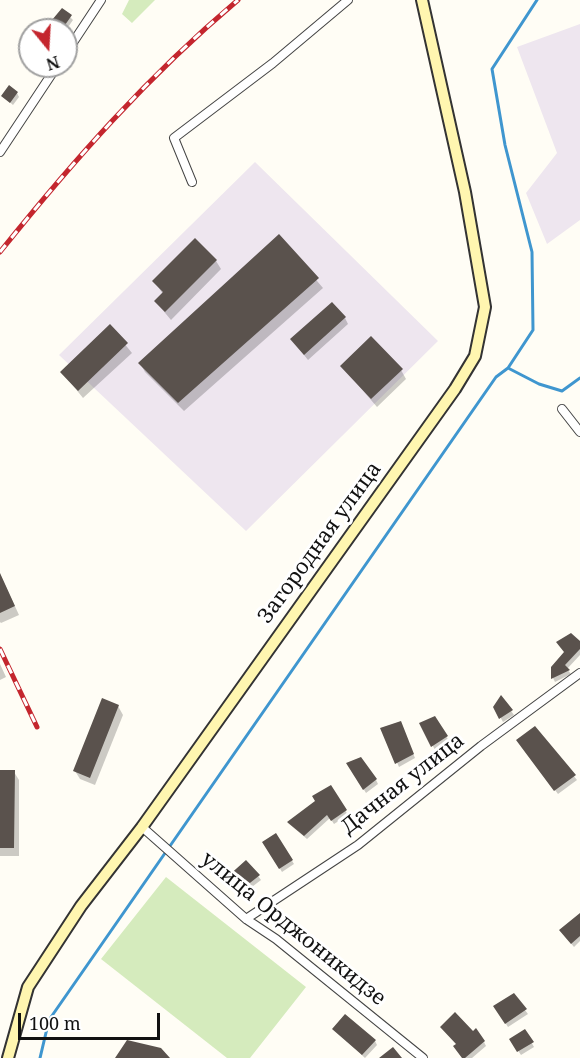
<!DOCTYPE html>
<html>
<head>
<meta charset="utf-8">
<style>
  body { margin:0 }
  #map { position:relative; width:580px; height:1058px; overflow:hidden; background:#fffdf5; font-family:"Noto Serif",serif }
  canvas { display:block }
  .north { position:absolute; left:18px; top:18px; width:60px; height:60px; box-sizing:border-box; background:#fff; border:2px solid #a0a0a0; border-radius:50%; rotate:162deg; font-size:16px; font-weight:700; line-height:24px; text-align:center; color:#111 }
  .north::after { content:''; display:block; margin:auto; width:21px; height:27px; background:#c4262e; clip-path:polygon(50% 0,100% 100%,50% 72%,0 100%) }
  .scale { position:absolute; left:18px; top:1013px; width:142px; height:27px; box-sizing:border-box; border:3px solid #111; border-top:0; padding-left:8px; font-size:18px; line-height:21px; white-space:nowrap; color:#111; -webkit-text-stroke:4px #fff; paint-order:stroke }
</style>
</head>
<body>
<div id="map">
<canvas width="580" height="1058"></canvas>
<div class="north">N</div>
<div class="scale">100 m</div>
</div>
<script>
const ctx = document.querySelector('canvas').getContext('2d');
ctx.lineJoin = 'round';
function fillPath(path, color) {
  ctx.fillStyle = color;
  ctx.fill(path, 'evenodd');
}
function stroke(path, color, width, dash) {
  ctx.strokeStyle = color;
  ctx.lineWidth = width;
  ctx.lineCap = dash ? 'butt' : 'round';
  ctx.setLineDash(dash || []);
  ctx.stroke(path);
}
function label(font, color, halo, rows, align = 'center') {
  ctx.font = font + ' "Noto Serif",serif';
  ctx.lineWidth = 6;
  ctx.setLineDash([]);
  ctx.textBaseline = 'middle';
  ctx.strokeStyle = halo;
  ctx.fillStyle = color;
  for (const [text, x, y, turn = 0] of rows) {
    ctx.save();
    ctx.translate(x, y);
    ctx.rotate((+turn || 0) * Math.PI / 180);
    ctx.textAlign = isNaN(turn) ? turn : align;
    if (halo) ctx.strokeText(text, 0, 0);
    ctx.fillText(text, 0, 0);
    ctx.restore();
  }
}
const industrial = new Path2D(`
  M580,24v196l-33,24 -21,-51 31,-40 -40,-106z
  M255,162l183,179 -192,190 -187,-176z`);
const green = new Path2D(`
  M129,0h26l-23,23 -10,-9z
  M166,877l140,110 -56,71h-23l-126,-99z`);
const shadow = new Path2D(`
  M63,10l10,10 -7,10h-17z
  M17,93l2,4 -6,8 -10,-9z
  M279,236l44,52 -139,123 -39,-39 -5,-9z
  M216,261l5,8 -50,51 -15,-18 7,-8 -9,-13z
  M345,318l3,6 -40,36 -16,-20z
  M110,326l22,27 -49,45 -21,-26z
  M342,366l59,4 5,9 -29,28z
  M0,574l19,41 -18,8 -1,-1z
  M580,643v12l-13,14 4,5 -16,8 -2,-4z
  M0,664l6,13 -6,3z
  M501,697l13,18 -11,7 -8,-15z
  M118,706l5,9 -28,70 -15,-6 -5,-8z
  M435,718l14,23 -14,9 -14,-27z
  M402,727l13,31 -16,9 -17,-38z
  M535,728l42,52 -19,14 -38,-50z
  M348,764l28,16 2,4 -12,9z
  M0,772h14l5,8v76h-19z
  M331,787l17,28 -14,9 -4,-6 -23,21 -19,-16 29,-21z
  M276,835l18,29 -12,8 -18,-30z
  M258,876l3,4 -17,13 -15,-16z
  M580,915v26l-6,6 -11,-13z
  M513,995l15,19 -20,13 -13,-20z
  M334,1029l41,12 2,4 -12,13z
  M525,1031l9,16 -13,8 -10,-15z
  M484,1042l2,4 -14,12h-9z`);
const stream = new Path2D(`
  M508,368l31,16 23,7 18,-13
  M40,1058l9,-38 447,-643 12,-9 25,-38 -1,-78 -27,-107 -13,-76 45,-69`);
const building = new Path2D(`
  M62,8l10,7 -7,10 -13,-5z
  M9,85l9,7 -8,11 -9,-7z
  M279,234l40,44 -141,125 -40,-40z
  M195,238l22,22 -52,52 -11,-11 9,-9 -11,-11z
  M332,302l14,15 -42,38 -14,-16z
  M110,324l18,19 -50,48 -18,-19z
  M371,336l32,33 -32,30 -31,-33z
  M0,573l15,33 -15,7z
  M571,633l9,8v8l-15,16 5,5 -19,9v-12l13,-15 -8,-10z
  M501,695l12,15 -14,9 -6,-12z
  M102,698l17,7 -29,73 -17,-7z
  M435,716l13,20 -17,11 -12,-24z
  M401,721l13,33 -19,10 -15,-36z
  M535,726l41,49 -22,16 -38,-51z
  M361,757l16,22 -14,11 -17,-27z
  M0,770h15l-1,78h-14z
  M331,785l16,25 -16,11 -4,-6 -23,21 -17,-14 28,-21 -3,-5z
  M276,833l17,27 -14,9 -17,-27z
  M246,860l14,15 -19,15 -14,-13z
  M580,913v23l-9,8 -12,-14z
  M514,993l13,16 -22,15 -12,-18z
  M455,1012l18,19 3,-3 9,13 -20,17h-3l-9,-12 3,-2 -16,-17z
  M345,1014l31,26 -14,15 -30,-26z
  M525,1029l9,13 -17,10 -8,-13z
  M127,1040l34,8 9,10h-55z
  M393,1047l9,11h-23z`);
const minor = new Path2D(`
  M66,53l35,-53
  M0,152l57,-86
  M192,182l-18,-44 99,-75 75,-63
  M562,409l18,23
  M142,827l104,92 30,20 147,119
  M246,919l112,-74 123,-99 99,-73`);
const secondary = new Path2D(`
  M8,1058l20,-71 53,-81 61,-79 313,-438 20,-33 10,-49 -20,-115 -43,-192`);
const rail = new Path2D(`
  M0,252c73,-91 149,-177 238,-252
  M0,649l37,78`);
const streetNames = [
  ["Загородная улица",320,543,-54],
  ["Дачная улица",403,784,-38],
  ["улица Орджоникидзе",293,929,39]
];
fillPath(industrial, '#eee6ef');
fillPath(green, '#d5ebbd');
fillPath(shadow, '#0003');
stroke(stream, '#3f96cf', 3);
fillPath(building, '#5a524d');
stroke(minor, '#444', 10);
stroke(secondary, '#333', 14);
stroke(minor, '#fff', 8);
stroke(secondary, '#fff6b0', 10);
stroke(rail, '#c4262e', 5);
stroke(rail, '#fff', 3, [9]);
label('21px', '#111', '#fff', streetNames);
</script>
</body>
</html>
